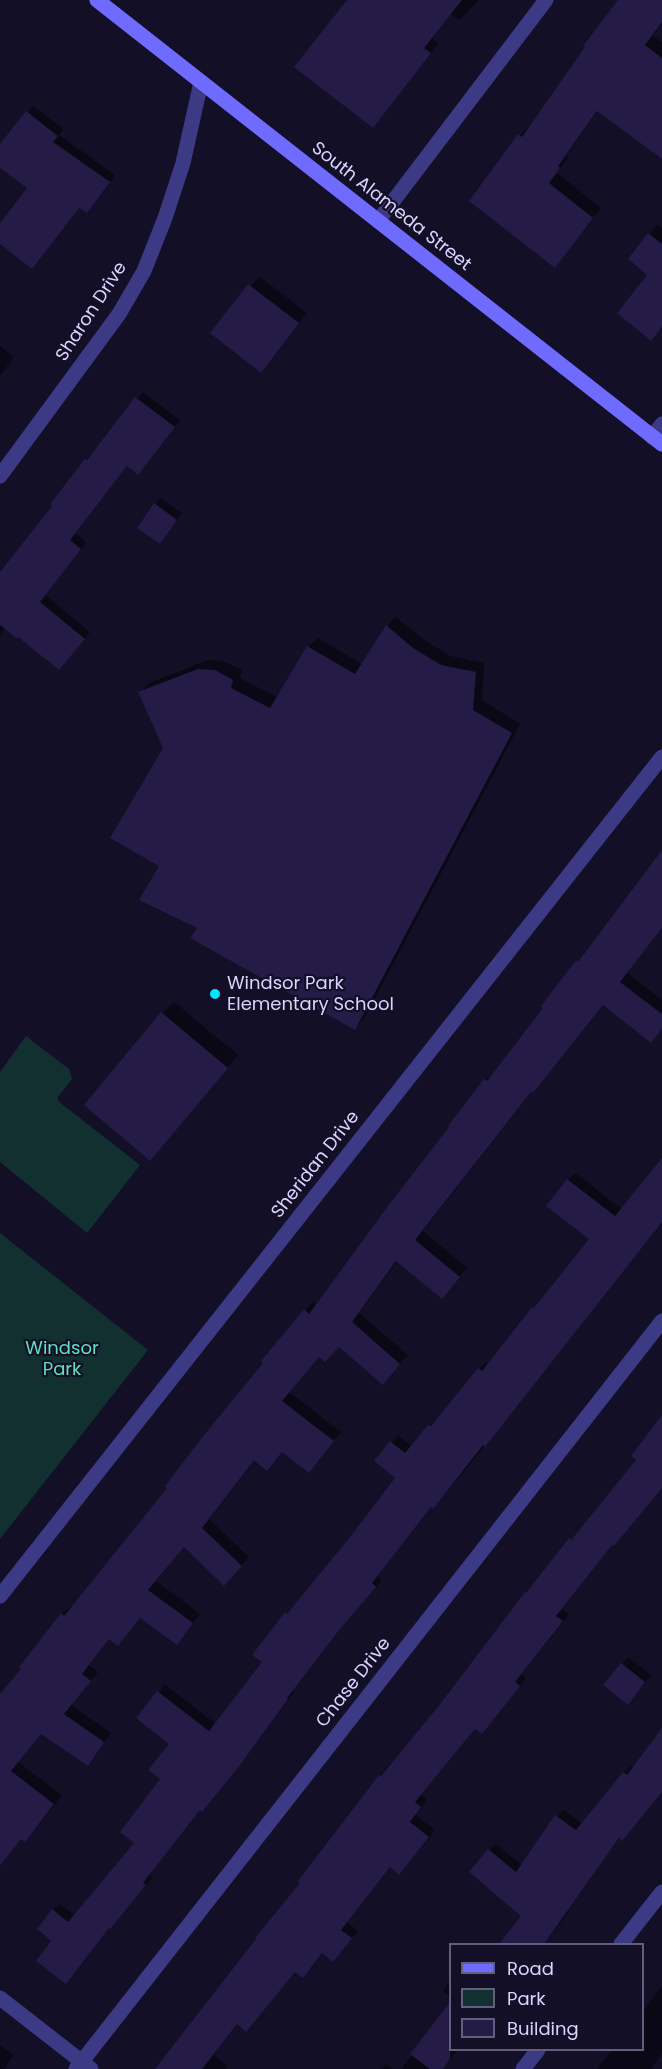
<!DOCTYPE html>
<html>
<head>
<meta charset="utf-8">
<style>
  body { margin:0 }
  #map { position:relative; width:662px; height:2069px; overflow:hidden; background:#130f26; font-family:Poppins,sans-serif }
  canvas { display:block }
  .legend { position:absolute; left:449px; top:1943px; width:195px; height:108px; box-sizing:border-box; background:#130f26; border:2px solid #625e7d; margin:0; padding:8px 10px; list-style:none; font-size:18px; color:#d9d4ff }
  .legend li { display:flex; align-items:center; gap:12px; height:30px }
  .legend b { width:30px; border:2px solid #625e7d }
</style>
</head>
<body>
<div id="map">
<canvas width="662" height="2069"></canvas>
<ul class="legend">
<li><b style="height:8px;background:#6f6bff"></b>Road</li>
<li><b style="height:16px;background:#12302f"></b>Park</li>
<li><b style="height:16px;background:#241b47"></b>Building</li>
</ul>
</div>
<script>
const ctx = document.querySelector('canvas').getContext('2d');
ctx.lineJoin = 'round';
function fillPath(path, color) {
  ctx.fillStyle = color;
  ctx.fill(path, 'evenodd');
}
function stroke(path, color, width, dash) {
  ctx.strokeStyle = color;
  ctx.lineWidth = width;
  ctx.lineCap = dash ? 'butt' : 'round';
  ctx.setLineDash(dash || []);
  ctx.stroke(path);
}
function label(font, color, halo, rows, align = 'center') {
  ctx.font = font + ' Poppins,sans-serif';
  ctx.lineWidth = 4.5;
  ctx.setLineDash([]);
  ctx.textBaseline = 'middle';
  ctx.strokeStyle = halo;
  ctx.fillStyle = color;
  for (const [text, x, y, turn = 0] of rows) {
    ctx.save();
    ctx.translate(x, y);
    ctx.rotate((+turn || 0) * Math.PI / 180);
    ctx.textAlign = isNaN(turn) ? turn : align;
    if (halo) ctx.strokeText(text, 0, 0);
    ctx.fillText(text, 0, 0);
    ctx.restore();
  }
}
const green = new Path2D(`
  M26,1036l43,33 3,10 -14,18v4l82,64 -53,68 -87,-71v-90z
  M0,1233l148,117 -148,189z`);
const shadow = new Path2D(`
  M362,0h116l-18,20 -9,-6 -19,24 7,5 -67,83z
  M619,0h43v23l-9,13 9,6v115l-64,-46 -32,45 2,2 -11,15 44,35 -47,58 -83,-66 49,-65 9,-9 1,1z
  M33,106l30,23 -4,6 56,40 -22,30 -13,1 -80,36 29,-54 -29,-22v-20z
  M658,225l4,3v100l-11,11 -2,-105z
  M259,276l48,37 -37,48 -58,-28z
  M0,346l14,11 -14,19z
  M143,392l37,28 -35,46 -17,-1 -53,68 11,9 -41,53 45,37 -24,30 -61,-34 -5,7v-63l54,-66 32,-46z
  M161,498l21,15 -16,22 -11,-31z
  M396,617l27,22 27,17 34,7 -2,37 38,24 -156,295 -9,9 -156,-100 -38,-62 3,-117 -24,-56 9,-10 59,-23 17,2 17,8 -2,8 38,20 30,-51 10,-9 45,27 24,-39z
  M662,851v77l-35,45 35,27v30l-11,11 -47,-37 -63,79 -9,8 -109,140 44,37 -25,29 -44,-37 -39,53 49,42 -17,19 -52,-29 -20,10 -30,37 52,40 -24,31 -34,-12 -8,10 -20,-2 -46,60 40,38 -25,27 -40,-38 -28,35 44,33 -23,29 -36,-26 -23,27 -8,-6 -21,27 9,7 -27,33 40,28 -24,31 -45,-32 -24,30 44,33 -29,37 -8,8 -3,-2 -22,28v-170l23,-27 -2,-2 41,-53 9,-8 2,2 192,-245 40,-53 8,-8 4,3 168,-225 10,-7 50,-65 -2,-2 43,-53z
  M174,1002l64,53 -88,104 12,-146z
  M662,1159v62l-135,173 -87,106 -8,6 -55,70 5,4 -35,40 -55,71 2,1 -85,111 -8,6 -52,66 3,3 -42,49 -37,48 -19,-35 -1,-30 7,-6 15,12 61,-74 27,-63 8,-35 -33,-26 27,-33 51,39 48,-62 -10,-7 33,-42 8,-6 102,-129 -21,-17 22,-26 14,12 24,-28 2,1 41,-51 7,-7 3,2 102,-126 -23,-58 7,-7 47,36z
  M662,1418v69l-49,56 -51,66 7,5 -48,61 5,3 -37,47 -7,7 -6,-4 -55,67 6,4 -12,16 20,15 -29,36h-15l-44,56 11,9 -25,29 -10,-8 -13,17 -14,1 -58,53 -25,32 15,11 -3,3h-60l215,-293 62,-72 84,-111 112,-133z
  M628,1657l23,18 -17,21 -29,-11z
  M662,1731v60l-42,46 -53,75 1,1 -24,31h-43l22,-28 -34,-66 7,-6 26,21 41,-56 20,15 41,-51 7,-7 3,2z
  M450,1981v16l-7,-6z
  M662,1986v68l-11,15h-54l15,-19h30v-37z
  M450,2005v45h8l-16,19h-41z
  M0,2045l14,10 -10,14h-4z
  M386,2064l7,5h-12z`);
const building = new Path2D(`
  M347,0h115l-38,48 7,5 -58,75 -79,-61z
  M618,0h44v22l-17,23 17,13v101l-65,-48 -39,55 2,2 -11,15 44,35 -38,50 -86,-67 49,-67 4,3 63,-90 -2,-1z
  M26,111l32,25 -5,6 57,40 -23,31 -8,-5 -47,61 -32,-25v-21l27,-35 -27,-20v-24z
  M648,233l14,11v83l-11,14 -34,-28 30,-38 -19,-16z
  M248,284l51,39 -38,50 -51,-40z
  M135,397l40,30 -37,48 -11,-9 -57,74 11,9 -41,53 45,37 -26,31 -41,-33 -1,2 -17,-14v-53l52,-66 -2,-2 35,-45 2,1z
  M154,503l23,17 -17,24 -23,-16z
  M386,625l27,23 28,17 35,7 -3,38 39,23 -157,297 -165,-92 7,-10 -58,-28 20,-34 -49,-28 53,-90 -25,-56 60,-23 17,1 18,10 -2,8 39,20 37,-62 48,28z
  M662,850v78l-42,54 42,32v15l-11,14 -48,-38 -70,88 -2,-1 -116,148 45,37 -18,22 -46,-38 -44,61 48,42 -17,21 -44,-38 -14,15 -6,-5 -37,44 52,40 -25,32 -27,-21 -15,19 -13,-11 -52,68 40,38 -18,20 -40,-39 -36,43 45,33 -16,22 -37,-27 -22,28 -9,-7 -27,35 9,7 -27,33 40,28 -16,24 -47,-32 -30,37 43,33 -29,38 -4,-3 -21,27v-172l21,-25 -2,-2 42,-54 3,3 103,-128 -2,-2 35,-46 63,-77 -2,-2 43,-52 5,5 79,-108 61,-79 -1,-1 36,-47 3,2 56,-73 -2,-2 35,-46 2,2z
  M161,1012l67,56 -78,93 -66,-56z
  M662,1158v64l-177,225 -2,-2 -50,64 -2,-2 -59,76 4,4 -36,42 -53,69 1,1 -48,66 -38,47 -2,-2 -57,73 3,2 -36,44 -1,-1 -43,56 -30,-23 15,-20 -14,-12 15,-20 16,13 66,-79 -14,-11 40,-53 -12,-9 21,-26 -33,-26 21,-27 52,40 53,-69 -10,-7 33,-43 2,2 63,-77 45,-59 -21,-17 16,-20 15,12 23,-28 3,1 47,-58 4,3 50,-64 2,1 55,-69 -43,-33 21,-27 48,37z
  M662,1415v73l-48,58 -2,-1 -56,71 7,5 -48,61 5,4 -38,48 -7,-5 -60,73 6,5 -11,15 19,15 -30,38 -9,-8 -49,63 11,8 -19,24 -11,-9 -19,25 -8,-6 -49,60 -9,-8 -35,45h-47l101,-130 -1,-1 45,-55 -2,-2 81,-106 2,1 60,-73 84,-111 1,1 43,-55 2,2 65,-80 -5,-4z
  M621,1663l24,19 -17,23 -25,-20z
  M662,1728v64l-40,49 -3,-3 -75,106h-45l22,-28 -52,-44 19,-23 28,23 39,-57 21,15 47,-58 4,3z
  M450,2002v57l-7,10h-13l-20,-15z`);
const street = new Path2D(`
  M378,221l168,-221
  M652,437l10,-13
  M0,476l119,-162 25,-43 21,-53 18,-55 18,-81
  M0,1596l662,-839
  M621,1944l41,-52
  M0,1998l91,71
  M76,2069l586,-748
  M523,2069l15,-19`);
const secondary = new Path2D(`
  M97,0l565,444`);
const markers = [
  [215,994,6,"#00e5ff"]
];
const streetNames = [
  ["South Alameda Street",391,207,38],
  ["Sharon Drive",92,312,-57],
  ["Sheridan Drive",316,1165,-52],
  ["Chase Drive",354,1683,-52]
];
const poiNames = [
  ["Windsor Park",227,984],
  ["Elementary School",227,1005]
];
const parkNames = [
  ["Windsor",62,1349],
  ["Park",62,1370]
];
fillPath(green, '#12302f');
fillPath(shadow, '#0007');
fillPath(building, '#241b47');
stroke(street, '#3d3a85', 15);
stroke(secondary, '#6f6bff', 15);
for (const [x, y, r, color] of markers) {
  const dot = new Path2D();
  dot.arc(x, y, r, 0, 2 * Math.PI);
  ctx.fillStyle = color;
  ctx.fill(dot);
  stroke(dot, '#130f26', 2);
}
label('18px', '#d9d4ff', '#130f26', streetNames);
label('18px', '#d9d4ff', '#130f26', poiNames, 'left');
label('18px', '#5fe0c0', '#130f26', parkNames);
</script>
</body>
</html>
